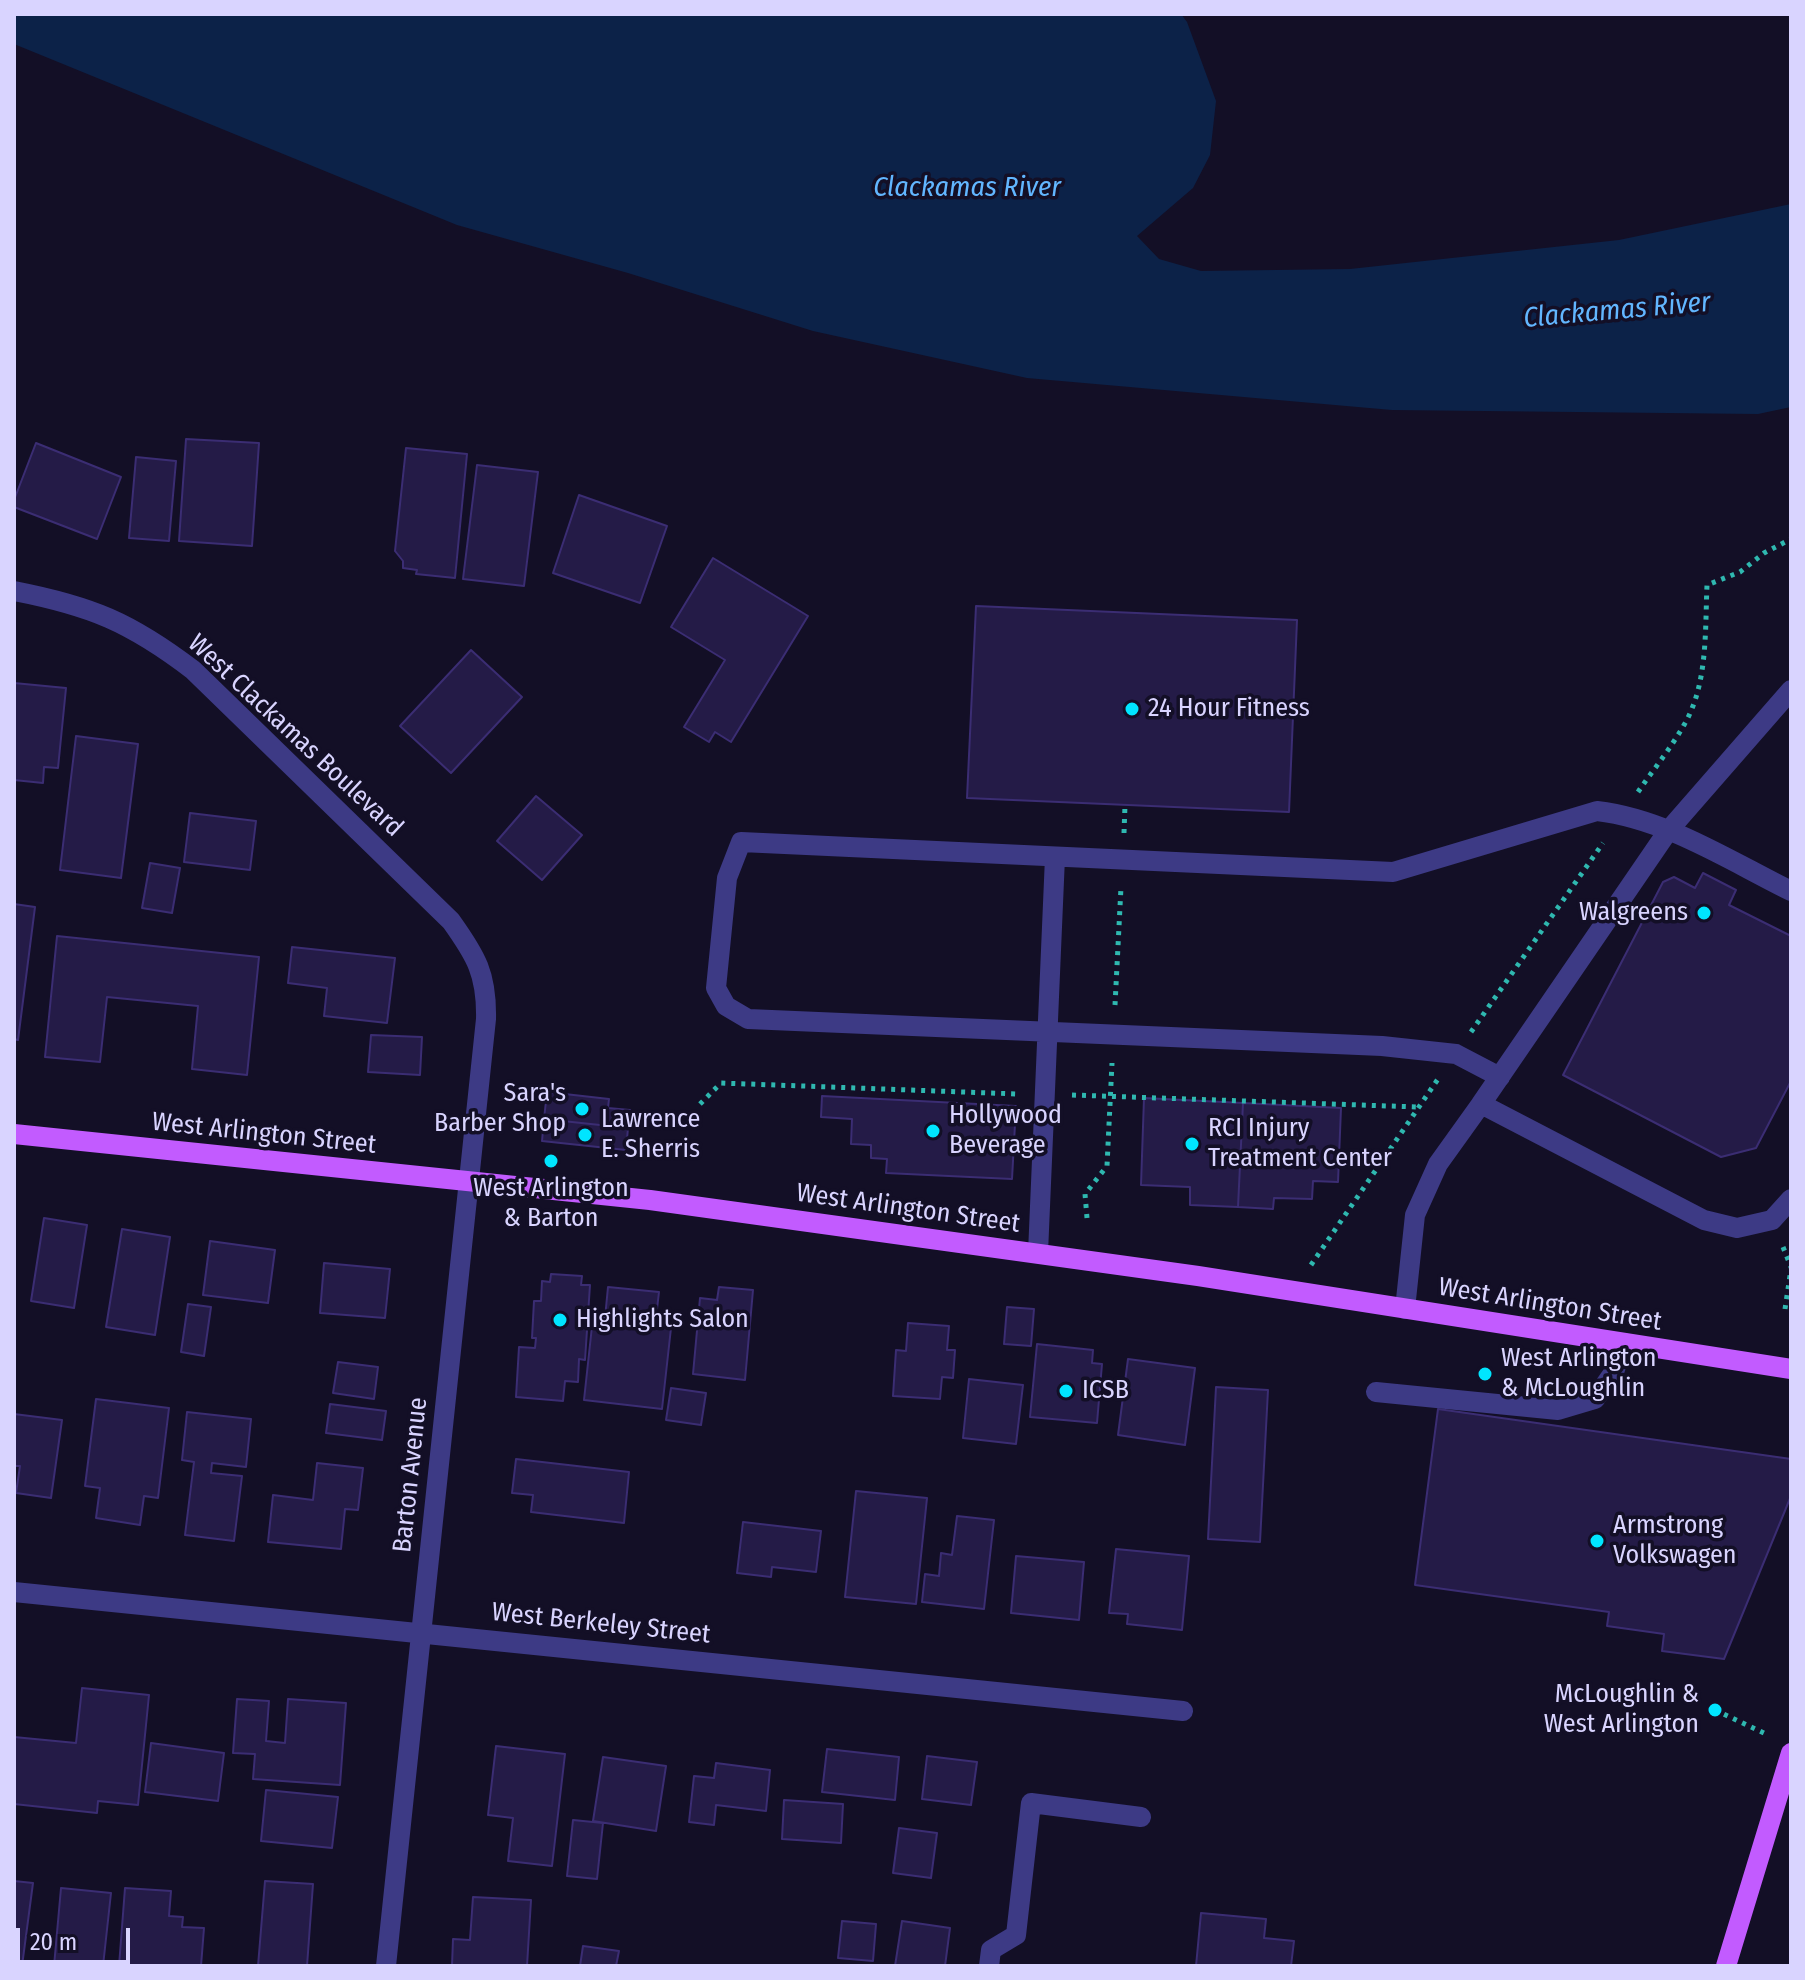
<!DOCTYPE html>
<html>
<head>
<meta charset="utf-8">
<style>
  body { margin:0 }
  #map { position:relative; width:1805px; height:1980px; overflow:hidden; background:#130f26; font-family:"Fira Sans Condensed",sans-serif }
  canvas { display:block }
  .frame { position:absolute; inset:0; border:16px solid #d9d4ff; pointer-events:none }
  .scale { position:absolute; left:16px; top:1928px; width:114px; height:36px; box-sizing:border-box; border:4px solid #d9d4ff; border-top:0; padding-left:10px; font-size:24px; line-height:28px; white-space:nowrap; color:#d9d4ff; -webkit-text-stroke:6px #130f26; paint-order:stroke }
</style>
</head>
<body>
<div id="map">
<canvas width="1805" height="1980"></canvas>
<div class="frame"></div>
<div class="scale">20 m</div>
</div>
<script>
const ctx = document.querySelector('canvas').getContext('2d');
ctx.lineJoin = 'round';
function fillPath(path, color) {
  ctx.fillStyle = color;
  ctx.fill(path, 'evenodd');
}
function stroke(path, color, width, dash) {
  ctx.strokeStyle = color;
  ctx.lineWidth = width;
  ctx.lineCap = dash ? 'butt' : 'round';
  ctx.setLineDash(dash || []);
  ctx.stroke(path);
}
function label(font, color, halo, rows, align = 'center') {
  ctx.font = font + ' "Fira Sans Condensed",sans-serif';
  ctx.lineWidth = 7;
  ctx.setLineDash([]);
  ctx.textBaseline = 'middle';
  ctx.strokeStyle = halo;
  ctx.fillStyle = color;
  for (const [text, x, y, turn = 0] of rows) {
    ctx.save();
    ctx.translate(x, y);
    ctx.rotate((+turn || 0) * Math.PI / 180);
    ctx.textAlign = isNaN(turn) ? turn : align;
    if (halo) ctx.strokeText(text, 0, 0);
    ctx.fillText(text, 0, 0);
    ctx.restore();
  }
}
const water = new Path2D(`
  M14,14h1167l6,8 29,79 -6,54 -17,33 -56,48 22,23 42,12 149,-2 269,-29 172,-36v203l-33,7 -366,-4 -365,-32 -214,-47 -185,-58 -171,-48 -443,-181z`);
const building = new Path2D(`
  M186,439l73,4 -7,103 -73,-5z
  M36,443l85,34 -24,62 -83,-32v-7z
  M406,448l61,6 -12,124 -39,-4 1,-4 -14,-2v-7l-8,-10z
  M136,457l40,4 -7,80 -40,-3z
  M477,465l61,7 -14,114 -61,-7z
  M579,495l88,31 -27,77 -87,-30z
  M713,558l95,58 -77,126 -16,-10 -6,10 -25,-15 41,-67 -54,-33z
  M976,606l321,14 -8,192 -322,-14z
  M471,650l51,47 -71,76 -51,-47z
  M14,683l52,5 -8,80 -14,-1 -1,16 -29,-3v4z
  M76,736l62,8 -17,134 -61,-8z
  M536,796l46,39 -40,45 -45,-39z
  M190,813l66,8 -6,49 -66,-8z
  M150,863l30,5 -8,45 -30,-5z
  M1703,873l33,17 -7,15 62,31v145l-35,67 -35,9 -158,-82 100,-193 11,-5 21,11z
  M14,904l21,3 -17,133 -4,-1z
  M57,936l202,21 -12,118 -55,-6 6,-63 -91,-9 -7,65 -55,-5z
  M292,947l103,11 -8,65 -63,-7 3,-28 -39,-5z
  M371,1035l51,2 -2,38 -52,-3z
  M547,1092l62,7 -1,9 22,2 -2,18 -84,-9z
  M822,1096l194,10 -4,73 -126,-6 1,-14 -16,-1v-13l-20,-1 1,-25 -31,-2z
  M1144,1098l99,5 -5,104 -48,-2v-18l-49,-2z
  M1243,1103l98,5 -3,74 -25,-1 -1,18 -38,-1 -1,11 -35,-2z
  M544,1119l84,9 -2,22 -84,-9z
  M44,1218l43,7 -13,83 -43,-7z
  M122,1229l48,8 -15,98 -49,-8z
  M210,1241l65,9 -7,53 -65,-8z
  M324,1263l66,6 -5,49 -65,-5z
  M551,1274l31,2 -1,9h9l-5,75 -6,-1 -1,23 -13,-1 -2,20 -47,-4 3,-50 16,1 1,-10h-4l2,-37h7l1,-20 8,1z
  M608,1287l51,5 -4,34 16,2 -9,81 -78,-9 9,-83 12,1z
  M719,1287l34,3 -8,90 -52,-6 7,-76 17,2z
  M188,1304l23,3 -7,49 -23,-4z
  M1007,1307l27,2 -3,37 -27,-2z
  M908,1323l41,3 -2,24h8l-2,28 -11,-1 -2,22 -47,-3 3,-46 10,1z
  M1037,1344l56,6 -1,13 10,1 -5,59 -67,-6z
  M1128,1359l67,9 -10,77 -67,-10z
  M338,1362l40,5 -4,32 -41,-6z
  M969,1379l54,6 -7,59 -53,-6z
  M1216,1387l52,3 -8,152 -52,-3z
  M671,1388l35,5 -5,32 -35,-5z
  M96,1399l73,9 -11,90 -14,-2 -4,29 -44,-7 4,-30 -15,-2z
  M330,1404l56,7 -4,29 -56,-7z
  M1438,1409l353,50v37l-67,163 -62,-8 2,-17 -57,-8 2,-14 -194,-27z
  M187,1412l64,7 -5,48 -34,-4 -1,10 31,3 -8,65 -49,-6 9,-73 -12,-2z
  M14,1414l48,6 -11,78 -35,-5 4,-27h-6z
  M516,1459l113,13 -5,51 -93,-11 2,-17 -21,-2z
  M317,1463l46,5 -5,42 -13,-1 -4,40 -73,-7 5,-47 40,5z
  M856,1491l71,7 -11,106 -71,-7z
  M957,1516l37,4 -10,89 -62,-7 3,-28 14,2 2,-23 11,2z
  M743,1522l78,9 -5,41 -44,-5 -1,10 -34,-4z
  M1116,1549l73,7 -7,74 -55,-6 1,-10 -19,-1z
  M1016,1556l68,6 -5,58 -68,-7z
  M82,1688l67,7 -11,110 -40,-4 -1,12 -83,-9v-67l62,6z
  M237,1699l32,2 -3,40 19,2 3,-44 58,4 -6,82 -87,-6 2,-25 -22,-1z
  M151,1743l73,10 -6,48 -73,-9z
  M496,1746l69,8 -13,112 -44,-5 5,-43 -25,-3z
  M827,1749l72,8 -4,43 -73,-8z
  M927,1756l50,6 -6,43 -49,-6z
  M603,1757l63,9 -10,65 -63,-10z
  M716,1763l54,7 -4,41 -50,-6 -2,20 -25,-3 5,-46 20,2z
  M266,1790l72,7 -6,51 -71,-7z
  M784,1800l59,4 -2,39 -59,-4z
  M573,1820l30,3 -6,56 -30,-3z
  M899,1828l38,5 -6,45 -38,-5z
  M14,1881l19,2 -11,83h-8z
  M265,1881l48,3 -6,82h-49z
  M61,1888l50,5 -8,73h-49z
  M125,1888l46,3 -2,25 14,1 -1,10 22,1 -3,38h-82z
  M473,1897l58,3 -4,66h-75l1,-27 17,1z
  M1201,1913l65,6 -2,19 30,3 -3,25h-95z
  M842,1921l34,3 -3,37 -35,-3z
  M902,1921l48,7 -5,38h-50z
  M583,1946l36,5 -3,15h-36z`);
const path = new Path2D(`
  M1638,792c15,-22 33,-44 46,-67 24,-41 21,-94 23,-140l33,-13 24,-19 27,-14
  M1124,833l1,-28
  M1115,1005l6,-118
  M1471,1032l132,-189
  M1072,1095l346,12
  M700,1104l21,-21 297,11
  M1087,1218l-2,-24 22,-28 5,-103
  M1783,1247l8,20
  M1311,1265l127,-186
  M1785,1309l6,-40
  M1715,1710l53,25`);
const minor = new Path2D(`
  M14,591c77,15 116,31 179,79l258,251c25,35 36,53 35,98l-100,947
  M1500,1077l-44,-23 -74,-8 -634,-27 -22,-13 -10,-18 11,-110 14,-36 652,30 204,-61c69,8 133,50 194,80
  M1481,1104l187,-273 123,-141
  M1038,1253l17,-396
  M1405,1309l10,-94 23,-51 43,-60 223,116 33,8 35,-8 19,-21
  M1376,1392l182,18 37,-11 19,-27 10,-29
  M14,1592l1169,119
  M989,1966l2,-16 25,-15 15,-132 110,14`);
const major = new Path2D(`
  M14,1134l636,66 548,76 593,93
  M1726,1966l65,-213`);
const markers = [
  [1132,709,8,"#00e5ff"],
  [1704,913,8,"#00e5ff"],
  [582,1109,8,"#00e5ff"],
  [933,1131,8,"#00e5ff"],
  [585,1135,8,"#00e5ff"],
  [1192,1144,8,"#00e5ff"],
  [551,1161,8,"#00e5ff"],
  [560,1320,8,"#00e5ff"],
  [1485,1374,8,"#00e5ff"],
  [1066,1391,8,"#00e5ff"],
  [1597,1541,8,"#00e5ff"],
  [1715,1710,8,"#00e5ff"]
];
const poiNames = [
  ["24 Hour Fitness",1148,709],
  ["Walgreens",1688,913,"right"],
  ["Sara's",566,1094,"right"],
  ["Barber Shop",566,1124,"right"],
  ["Hollywood",949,1116],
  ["Beverage",949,1146],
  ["Lawrence",601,1120],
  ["E. Sherris",601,1150],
  ["RCI Injury",1208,1129],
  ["Treatment Center",1208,1159],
  ["West Arlington",551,1189,"center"],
  ["& Barton",551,1219,"center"],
  ["Highlights Salon",576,1320],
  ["West Arlington",1501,1359],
  ["& McLoughlin",1501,1389],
  ["ICSB",1082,1391],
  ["Armstrong",1613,1526],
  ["Volkswagen",1613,1556],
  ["McLoughlin &",1699,1695,"right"],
  ["West Arlington",1699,1725,"right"]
];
const streetNames = [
  ["West Clackamas Boulevard",295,736,43],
  ["West Arlington Street",264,1134,6],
  ["West Arlington Street",908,1209,8],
  ["West Arlington Street",1550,1305,9],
  ["Barton Avenue",411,1475,-84],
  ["West Berkeley Street",601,1624,6]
];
const waterNames = [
  ["Clackamas River",967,188],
  ["Clackamas River",1617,311,-5]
];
fillPath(water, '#0c2248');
fillPath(building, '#241b47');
stroke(building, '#3b2d73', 2);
stroke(path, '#2fb8b0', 5, [4, 6]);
stroke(minor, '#3d3a85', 20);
stroke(major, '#c25bff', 20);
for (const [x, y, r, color] of markers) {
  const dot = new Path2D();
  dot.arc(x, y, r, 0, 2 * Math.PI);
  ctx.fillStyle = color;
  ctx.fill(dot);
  stroke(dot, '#130f26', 3);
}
label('26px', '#d9d4ff', '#130f26', poiNames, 'left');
label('26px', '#d9d4ff', '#130f26', streetNames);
label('italic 28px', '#62b6ff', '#130f26', waterNames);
</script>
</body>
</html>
